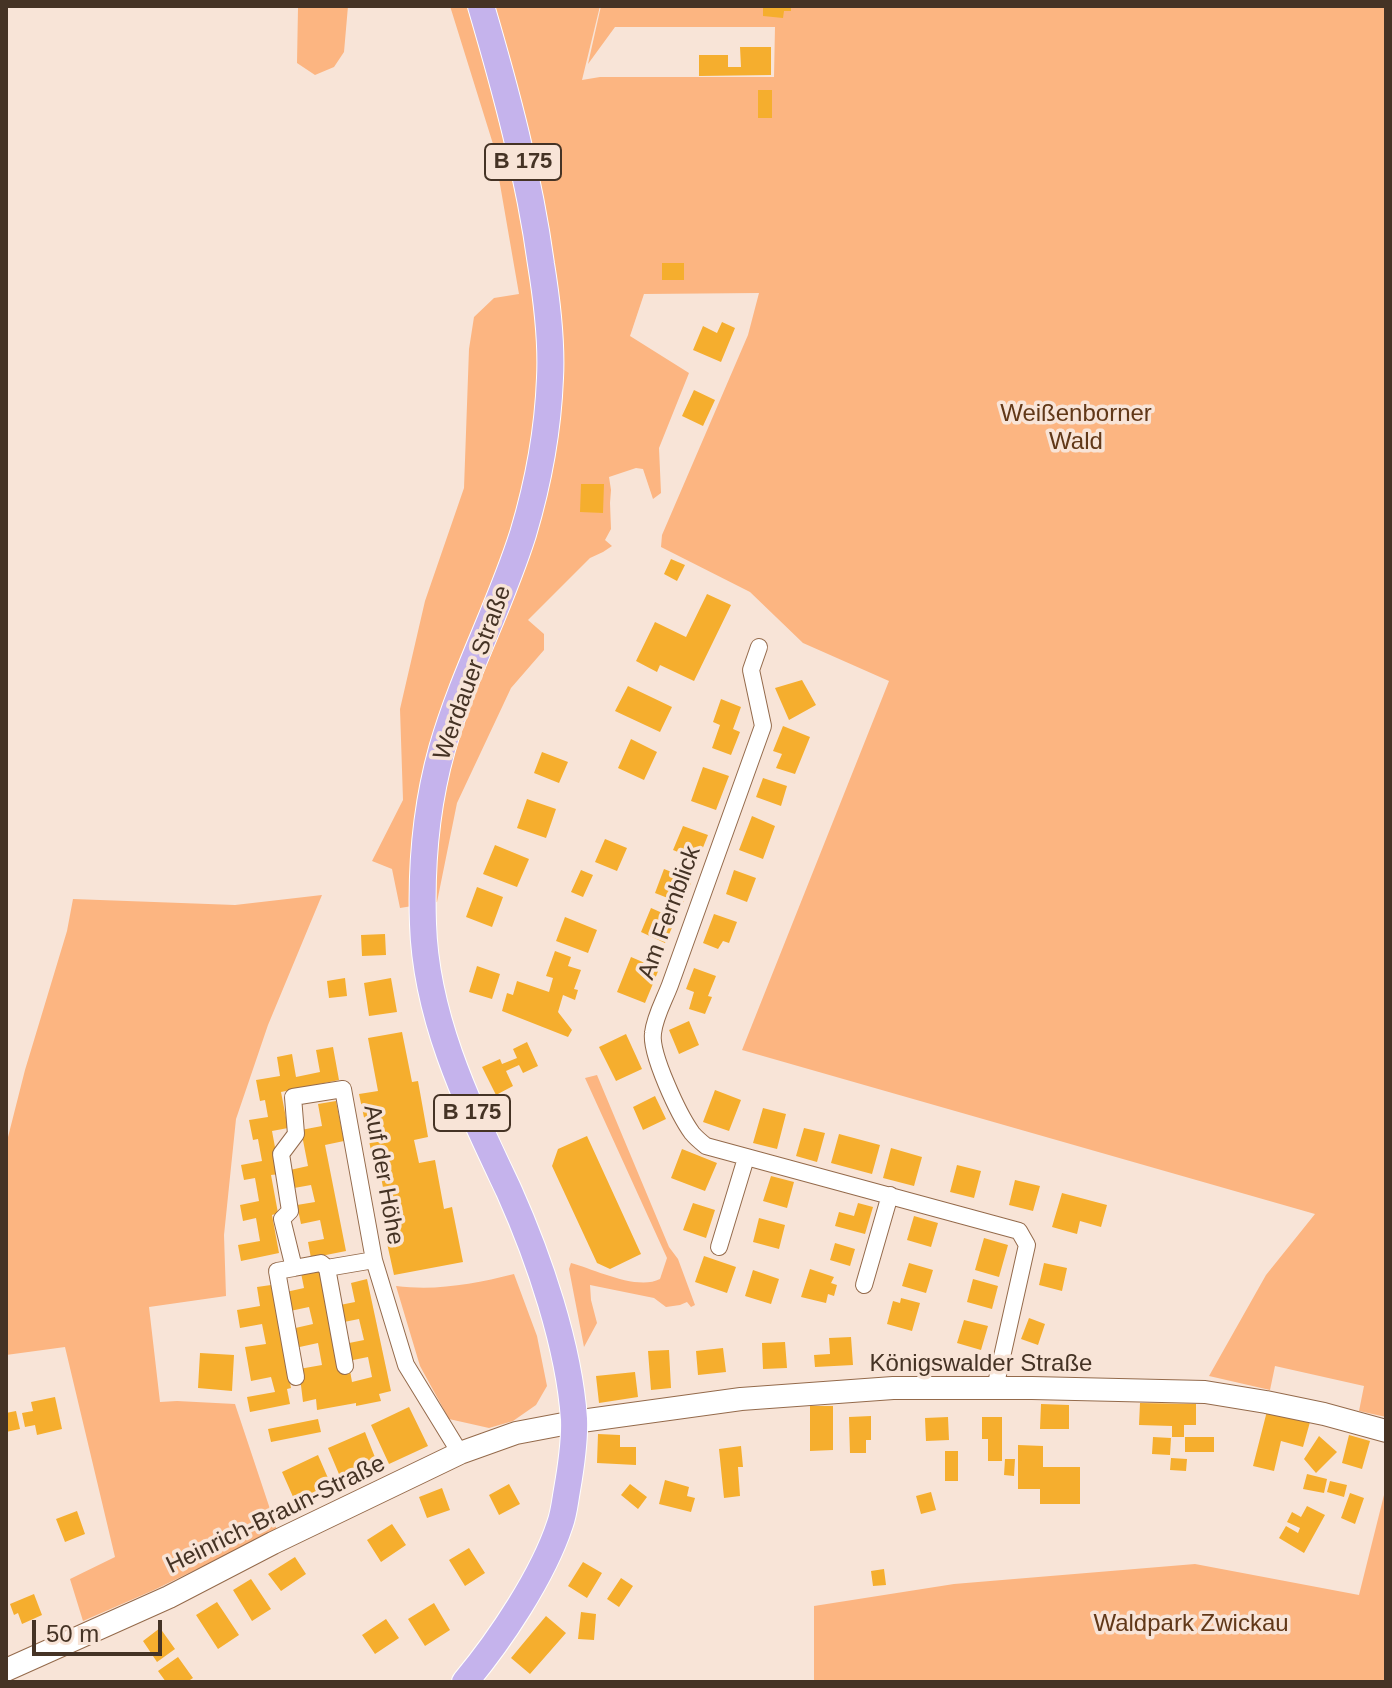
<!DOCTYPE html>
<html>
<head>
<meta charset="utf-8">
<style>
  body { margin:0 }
  #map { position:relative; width:1392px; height:1688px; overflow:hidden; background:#f8e4d7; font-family:Arial,sans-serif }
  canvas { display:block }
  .frame { position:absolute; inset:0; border:8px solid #453325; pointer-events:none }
  .scale { position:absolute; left:32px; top:1620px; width:130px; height:36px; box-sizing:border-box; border:4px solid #453325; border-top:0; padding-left:10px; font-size:24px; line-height:28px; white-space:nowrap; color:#453325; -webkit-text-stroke:6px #f8e4d7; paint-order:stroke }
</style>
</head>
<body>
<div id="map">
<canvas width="1392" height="1688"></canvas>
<div class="frame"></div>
<div class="scale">50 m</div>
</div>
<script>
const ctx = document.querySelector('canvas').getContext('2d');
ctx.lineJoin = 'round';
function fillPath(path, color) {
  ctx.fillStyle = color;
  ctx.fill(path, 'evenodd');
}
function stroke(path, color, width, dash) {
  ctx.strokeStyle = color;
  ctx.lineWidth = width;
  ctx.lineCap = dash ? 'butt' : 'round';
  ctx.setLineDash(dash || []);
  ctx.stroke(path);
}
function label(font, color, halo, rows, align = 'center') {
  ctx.font = font + ' Arial,sans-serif';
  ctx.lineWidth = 7;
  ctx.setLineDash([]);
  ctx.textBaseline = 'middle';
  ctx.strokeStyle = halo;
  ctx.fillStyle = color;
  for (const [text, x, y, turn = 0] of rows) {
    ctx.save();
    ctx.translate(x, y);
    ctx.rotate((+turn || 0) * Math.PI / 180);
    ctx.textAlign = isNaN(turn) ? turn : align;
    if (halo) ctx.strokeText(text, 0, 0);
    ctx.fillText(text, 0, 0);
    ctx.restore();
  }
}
const green = new Path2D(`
  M297,6h51l-4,46 -10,15 -19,8 -18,-12 1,-55z
  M450,6h150l-18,74 18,-3h174l1,-50h-160l-27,37 13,-58h785v1411l-27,-6 5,-25 -89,-20 -5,24 -61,-14 57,-101 49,-61 -573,-164 147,-369 -86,-38 -53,-51 -89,-45 1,-12 86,-200 11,-42 -115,1 -14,42 59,37 -30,75 2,45 -8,6 -10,-30 -7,-1 -27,9 2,13 -1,13 1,26 -6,11 7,6 -9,6 -13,6 -62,62 16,14v16l-33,38 -54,115 -20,99 -37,6 -8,-39 -20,-8 31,-61 -3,-91 25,-108 39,-113 5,-139 5,-32 20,-19 25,-4 -26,-150z
  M322,895l-54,130 -32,94 -12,116 2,61 -77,11 11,95 17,-1 58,3 42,126 -123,60 -71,31 -13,-42 45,-22 -50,-210 -59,8v-210l19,-75 42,-139 6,-32 162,6z
  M597,1075l72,172 9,12 17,46 -4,2 -4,-5 -7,3 -14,2 -12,-9 -64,-13 1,15 6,23 -13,24 -15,-78 2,-6c23,6 66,28 89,16l7,-21 -82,-180z
  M514,1274l23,62 10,50 -11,19 -23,16 -24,7 -40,-9 -29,-53 -24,-80c41,5 78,-2 118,-12z
  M1386,1487v195h-572v-76l140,-22 241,-20 164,31z`);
const building = new Path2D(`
  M763,6h28v5h-7l-1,7 -20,-2z
  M740,47h31v28l-72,1v-21h29v12h13z
  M758,90h14v28h-14z
  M662,263h22v17h-22z
  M722,322l13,6 -14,34 -28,-12 10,-24 14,7z
  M694,390l21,10 -12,26 -21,-10z
  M581,484h23l-1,29 -23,-1z
  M671,559l14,6 -8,16 -13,-7z
  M707,594l24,11 -37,76 -34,-16 -3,7 -21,-11 19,-39 31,15z
  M802,680l14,25 -27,15 -14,-32z
  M628,686l44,21 -12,25 -45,-21z
  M721,699l20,8 -8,22 7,3 -9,23 -19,-7 8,-23 -7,-3z
  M783,726l27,11 -15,37 -19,-6 6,-14 -9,-3z
  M631,739l26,13 -13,28 -26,-12z
  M542,752l26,10 -9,21 -25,-10z
  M703,767l26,9 -13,34 -25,-9z
  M763,778l24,8 -6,20 -25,-9z
  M527,799l29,10 -10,29 -29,-10z
  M752,816l23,10 -12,33 -24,-9z
  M683,826l25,9 -10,25 -25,-10z
  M605,839l22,9 -10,23 -22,-9z
  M495,845l34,14 -12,28 -34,-13z
  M664,869l28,11 -9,24 -28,-11z
  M581,870l12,5 -10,22 -12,-5z
  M734,870l22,8 -9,24 -21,-8z
  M477,887l26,10 -11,30 -26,-10z
  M651,908l25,11 -11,24 -24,-11z
  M714,914l23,8 -8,21 -6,-2 -5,8 -15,-6z
  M565,917l32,13 -9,23 -32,-12z
  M385,934l1,21 -24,1 -1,-21z
  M555,951l16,6 -3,9 13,4 -7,19 4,1 -3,10 -12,-5 -5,17 14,18 -4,7 -66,-26 5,-18 6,2 4,-14 32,11 4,-14 -7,-2z
  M631,957l28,12 -14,34 -28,-11z
  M477,966l23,8 -8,25 -23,-7z
  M694,968l22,8 -8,20 4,1 -7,17 -16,-5 5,-17 -8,-3z
  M345,978l2,18 -18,2 -2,-17z
  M391,978l6,34 -28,4 -5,-33z
  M689,1021l10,24 -20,9 -10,-24z
  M402,1032l10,50 6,-1 10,56 -14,3 5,23 16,-3 9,49 8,-2 11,55 -69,13 -11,-50 7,-2 -10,-51 10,-1 -3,-13 -14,2 -14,-66 19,-3 -10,-53z
  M626,1034l16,35 -26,12 -17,-34z
  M527,1042l11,24 -15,7 -4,-8 -13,6 7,15 -17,9 -14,-28 18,-8 2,5 15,-6 -4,-9z
  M333,1047l6,33 -58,12 7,36 -16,3 8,43 -9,1 7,38 -6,2 7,38 -38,8 -3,-16 22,-4 -4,-23 -13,3 -3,-16 19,-4 -4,-23 -11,2 -3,-15 21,-4 -4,-22 -5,1 -4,-20 19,-3 -3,-17 -5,1 -4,-21 24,-4 -3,-19 15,-3 4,23 24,-5 -4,-22z
  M715,1090l26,10 -12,31 -26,-9z
  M655,1096l11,23 -23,11 -10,-23z
  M336,1101l8,40 -19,4 21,106 -35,7 -3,-16 16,-3 -4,-19 -19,4 -4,-19 18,-3 -4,-17 -17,3 -4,-18 18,-4 -7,-36 21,-4 -4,-22z
  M763,1108l23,6 -9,35 -24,-6z
  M804,1128l21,5 -8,29 -21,-6z
  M839,1134l41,11 -8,29 -41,-11z
  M587,1136l54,118 -31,15 -13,-6 -45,-97 6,-17z
  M891,1148l31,9 -8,29 -31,-8z
  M682,1149l35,14 -12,28 -34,-13z
  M957,1165l24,6 -7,27 -24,-6z
  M771,1176l23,6 -7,26 -24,-7z
  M1015,1180l25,6 -7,25 -24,-6z
  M1062,1193l45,12 -6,22 -21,-6 -3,13 -25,-7z
  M693,1203l22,7 -9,28 -23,-8z
  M858,1203l15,4 -8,27 -30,-8 4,-14 15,4z
  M914,1216l24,7 -7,24 -24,-7z
  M759,1218l26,7 -6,24 -26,-7z
  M984,1238l24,7 -9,32 -24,-7z
  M835,1243l20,6 -5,17 -20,-6z
  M704,1256l32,11 -9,26 -32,-11z
  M909,1263l24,7 -7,23 -24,-7z
  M1044,1263l23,5 -5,23 -23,-6z
  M810,1269l24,8 -3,6 6,2 -3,11 -6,-2 -2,9 -25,-6z
  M319,1270l19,97 11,-2 3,17 20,-5 -4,-20 -20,4 -4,-17 20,-4 -5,-21 -20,4 -4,-17 20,-4 -4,-19 16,-4 24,112 -12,3 2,7 -25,5v-3l-39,7 -1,-11 -13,3 -4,-33 23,-4 -4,-22 -23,5 -4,-19 22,-5 -4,-17 -19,4 -4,-19 18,-4 -3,-15z
  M753,1270l26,9 -8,25 -26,-8z
  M973,1279l25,7 -6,23 -25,-7z
  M271,1285l20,103 -4,1 3,15 -40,8 -3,-15 28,-5 -4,-15 -20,4 -6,-34 21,-3 -4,-20 -22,4 -3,-18 23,-4 -3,-19z
  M901,1298l19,5 -8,28 -25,-7 6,-23 7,2z
  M1029,1318l16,6 -7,21 -17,-6z
  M964,1320l24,6 -7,24 -24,-7z
  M851,1337l2,28 -38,2 -1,-12 16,-1 -1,-16z
  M785,1342l2,26 -24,1 -1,-26z
  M723,1348l3,24 -28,3 -2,-24z
  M669,1350l2,38 -20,2 -3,-39z
  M200,1353l34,2 -2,36 -34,-3z
  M635,1372l3,25 -39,6 -3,-27z
  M55,1397l7,32 -25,6 -2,-10 -10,2 -3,-14 11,-2 -2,-9z
  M1140,1403l56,1v21h-12v12h-12v-11l-33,-1z
  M1041,1404l28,1v24h-29z
  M810,1406h23v44l-23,1z
  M409,1407l19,39 -39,18 -18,-39z
  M16,1411l4,18 -14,3v-19z
  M1267,1411l43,11 -7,25 -22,-6 -7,30 -21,-5z
  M871,1416v24h-5v13h-16l-1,-36z
  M948,1417l1,23 -23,1 -1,-23z
  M982,1417h20v44h-14v-22h-6z
  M318,1419l3,13 -50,10 -3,-13z
  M365,1432l15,38 -36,16 -16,-38z
  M598,1434l22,1v12h16v18l-39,-2z
  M1349,1435l21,6 -8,28 -20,-6z
  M1319,1436l18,16 -21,21 -12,-14z
  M1153,1437l18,1 -1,17 -18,-1z
  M1185,1437h29v15h-29z
  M1018,1445l25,1v21h37v37h-40v-15h-22z
  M741,1446l2,21h-5l2,29 -16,2 -5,-49z
  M945,1451h13v30h-13z
  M318,1455l16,37 -36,16 -16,-36z
  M1171,1458l16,1 -1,12 -16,-1z
  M1005,1459h10l-1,17 -10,-1z
  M1307,1474l20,5 -3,14 -21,-4z
  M665,1480l24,7 -2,9 8,2 -4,14 -32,-8z
  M1330,1481l17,4 -3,12 -17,-5z
  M509,1484l11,20 -21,11 -10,-20z
  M630,1484l17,13 -9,12 -17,-14z
  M442,1488l8,22 -23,8 -8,-21z
  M931,1492l5,18 -15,4 -5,-18z
  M1350,1493l14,5 -9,26 -14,-6z
  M1307,1506l18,9 -21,38 -25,-15 7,-12 12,7 2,-5 -13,-6 5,-10 9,5z
  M77,1511l8,23 -20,8 -9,-23z
  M392,1524l14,21 -25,17 -14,-22z
  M469,1548l16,25 -20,13 -16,-26z
  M295,1557l11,17 -25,17 -13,-17z
  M583,1562l19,11 -15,25 -19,-12z
  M884,1569l2,16 -13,1 -2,-15z
  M621,1578l12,8 -14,21 -12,-8z
  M251,1579l20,30 -19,12 -19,-31z
  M34,1594l8,21 -20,9 -4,-11 -4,2 -4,-11z
  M217,1602l22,33 -21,14 -22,-34z
  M434,1603l16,27 -25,16 -17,-27z
  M581,1612l15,2 -2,26 -16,-1z
  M546,1616l20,17 -36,41 -19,-16z
  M386,1619l13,19 -24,16 -13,-19z
  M160,1628l15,21 -18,13 -14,-21z
  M178,1657l15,21 -6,4h-21l-8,-11z`);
const street = new Path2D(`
  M759,647l-8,23 12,56 -93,259c-6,16 -15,31 -17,48 -3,21 26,82 39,100 4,5 9,9 14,13l313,85 8,14 -32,143
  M719,1247l27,-89
  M294,1268l27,-5 6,5 47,-8
  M327,1268l18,98
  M864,1285l26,-90
  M296,1377l-19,-106 17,-3 -12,-49 8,-8 -9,-57 15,-20 -3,-37 50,-8 31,171 32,105 54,88`);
const secondary = new Path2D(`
  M6,1670l163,-73 104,-54 187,-90 56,-20 58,-11 167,-23 152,-11h139l173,4 61,10 58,12 62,17`);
const primary = new Path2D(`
  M465,1682c35,-42 78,-106 95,-158 4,-11 5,-23 7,-34 4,-23 8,-48 7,-71 -5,-73 -35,-161 -65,-228 -40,-85 -83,-171 -86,-267 -2,-59 3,-118 19,-175 21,-74 58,-142 81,-215 15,-50 25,-104 27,-156 2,-38 -3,-77 -9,-114 -12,-88 -35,-173 -60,-258`);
const shields = [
  [523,162,76],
  [472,1113,76]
];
const shieldNames = [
  ["B 175",523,162],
  ["B 175",472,1113]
];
const parkNames = [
  ["Weißenborner",1076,414],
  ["Wald",1076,442],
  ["Waldpark Zwickau",1191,1624]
];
const streetNames = [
  ["Werdauer Straße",473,673,-70],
  ["Am Fernblick",670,913,-70],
  ["Auf der Höhe",383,1175,80],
  ["Königswalder Straße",981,1364],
  ["Heinrich-Braun-Straße",276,1515,-26]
];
fillPath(green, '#fcb581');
fillPath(building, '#f5ae2e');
stroke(street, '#946a4b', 18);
stroke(secondary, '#946a4b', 24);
stroke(primary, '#fff', 28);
stroke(street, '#fff', 16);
stroke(secondary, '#fff', 22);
stroke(primary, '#c5b3ec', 26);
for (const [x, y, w] of shields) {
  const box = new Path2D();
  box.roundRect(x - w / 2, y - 18, w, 36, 6);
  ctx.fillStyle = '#f8e4d7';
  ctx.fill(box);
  stroke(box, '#453325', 2);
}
label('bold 22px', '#453325', null, shieldNames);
label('24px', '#613818', '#f8e4d7', parkNames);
label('24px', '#453325', '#f8e4d7', streetNames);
</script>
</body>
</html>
